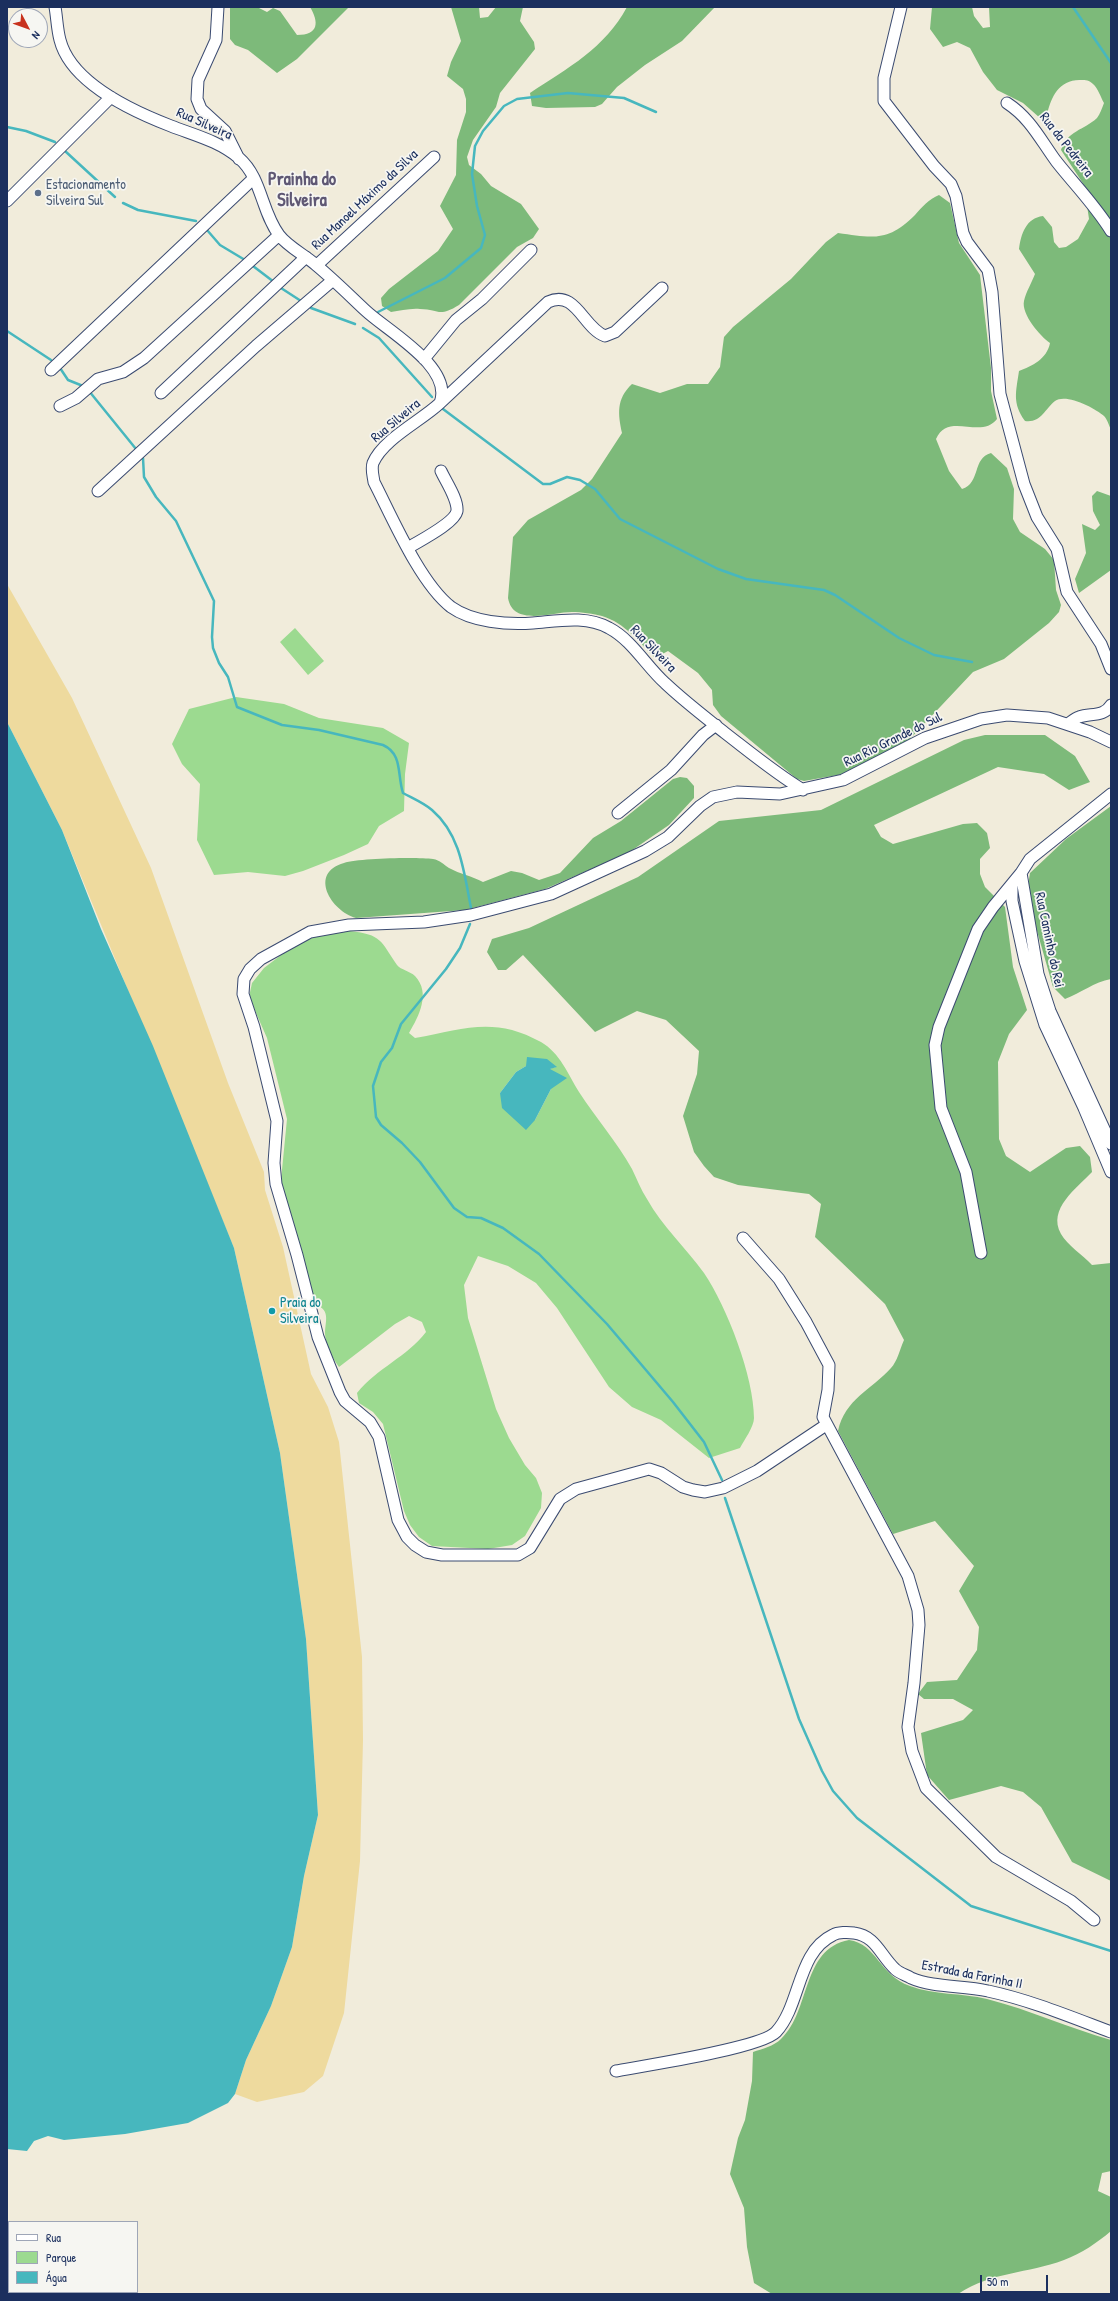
<!DOCTYPE html>
<html>
<head>
<meta charset="utf-8">
<style>
  body { margin:0 }
  #map { position:relative; width:1118px; height:2301px; overflow:hidden; background:#f1ecdb; font-family:"Patrick Hand",sans-serif }
  canvas { display:block }
  .frame { position:absolute; inset:0; border:8px solid #1b2f5e; pointer-events:none }
  .legend { position:absolute; left:8px; top:2221px; width:130px; height:72px; box-sizing:border-box; background:#f6f6f2; border:1px solid #9ea6b7; margin:0; padding:5px 7px; list-style:none; font-size:12px; color:#1b2f5e }
  .legend li { display:flex; align-items:center; gap:8px; height:20px }
  .legend b { width:20px; border:1px solid #9ea6b7 }
  .north { position:absolute; left:8px; top:8px; width:40px; height:40px; box-sizing:border-box; background:#f6f6f2; border:1px solid #9ea6b7; border-radius:50%; rotate:131deg; font-size:11px; font-weight:700; line-height:16px; text-align:center; color:#1b2f5e }
  .north::after { content:''; display:block; margin:auto; width:14px; height:18px; background:#c8321e; clip-path:polygon(50% 0,100% 100%,50% 72%,0 100%) }
  .scale { position:absolute; left:980px; top:2275px; width:68px; height:18px; box-sizing:border-box; border:2px solid #1b2f5e; border-top:0; padding-left:5px; font-size:12px; line-height:14px; white-space:nowrap; color:#1b2f5e; -webkit-text-stroke:3px #f6f6f2; paint-order:stroke }
</style>
</head>
<body>
<div id="map">
<canvas width="1118" height="2301"></canvas>
<div class="frame"></div>
<ul class="legend">
<li><b style="height:5px;background:#fff"></b>Rua</li>
<li><b style="height:11px;background:#9cda90"></b>Parque</li>
<li><b style="height:11px;background:#47b7be"></b>Água</li>
</ul>
<div class="north">N</div>
<div class="scale">50 m</div>
</div>
<script>
const ctx = document.querySelector('canvas').getContext('2d');
ctx.lineJoin = 'round';
function fillPath(path, color) {
  ctx.fillStyle = color;
  ctx.fill(path, 'evenodd');
}
function stroke(path, color, width, dash) {
  ctx.strokeStyle = color;
  ctx.lineWidth = width;
  ctx.lineCap = dash ? 'butt' : 'round';
  ctx.setLineDash(dash || []);
  ctx.stroke(path);
}
function label(font, color, halo, rows, align = 'center') {
  ctx.font = font + ' "Patrick Hand",sans-serif';
  ctx.lineWidth = 3.5;
  ctx.setLineDash([]);
  ctx.textBaseline = 'middle';
  ctx.strokeStyle = halo;
  ctx.fillStyle = color;
  for (const [text, x, y, turn = 0] of rows) {
    ctx.save();
    ctx.translate(x, y);
    ctx.rotate((+turn || 0) * Math.PI / 180);
    ctx.textAlign = isNaN(turn) ? turn : align;
    if (halo) ctx.strokeText(text, 0, 0);
    ctx.fillText(text, 0, 0);
    ctx.restore();
  }
}
const green = new Path2D(`
  M295,628l29,33 -16,14 -28,-33z
  M236,697l48,7 35,14 64,10 26,15 -4,31 -1,37 -25,15 -11,18 -24,11 -41,16 -18,5 -37,-4 -34,3 -17,-35 3,-56 -18,-20 -10,-20 17,-35z
  M350,931c32,4 30,9 47,34 4,5 13,6 18,11 16,17 4,40 -6,57l6,5c49,-9 79,-22 126,4 19,11 27,32 38,50 17,26 38,50 53,77 5,10 9,21 15,30 15,27 39,49 57,74 23,34 50,104 50,145 0,9 -10,22 -14,30l-31,10 -48,-38 -29,-13 -23,-20 -52,-79 -21,-25 -28,-17 -30,-10 -14,29 4,33 28,91 13,29 16,27 11,13 6,15 -1,15 -16,28 -13,9 -24,4 -56,-3 -13,-9 -9,-12 -6,-14 -21,-87 -10,-12 -14,-9 -2,-10c20,-25 50,-36 69,-61l-4,-10 -13,-6 -14,8 -56,43c-7,-10 -13,-20 -14,-33 0,-12 6,-24 -9,-29l-35,-125 6,-61 -20,-81 -18,-41 3,-14 12,-15 21,-16 32,-17zM526,1066l30,1 -7,2 2,20 -16,31 -35,-27 16,-21z`);
const forest = new Path2D(`
  M230,7h27l10,5 6,-4 7,3 17,24c22,0 22,-13 13,-28h39l-52,52 -20,14 -29,-23 -13,-5 -5,-6z
  M451,7h28l1,11 8,-1 8,-10h27l-3,14 14,21 1,7 -35,44 -4,14 -23,33 -6,17 2,8 12,9 10,12 30,18 18,25 -6,9 -16,9 -58,58c-21,13 -20,4 -39,4 -10,-1 -20,2 -29,3l-9,-6 -1,-8 8,-9 49,-38 15,-22 -13,-23 16,-31 1,-35 9,-28v-13l-3,-10 -16,-13 4,-14 10,-21z
  M627,7h88l-33,34 -37,24 -28,22 -15,17 -7,3 -49,1 -14,-2 -2,-13c38,-25 75,-45 97,-86z
  M932,7h40l2,9 9,12 7,-1 -1,-20h122v423c-2,-5 -4,-11 -7,-14 -9,-8 -38,-23 -49,-15 -11,9 -14,22 -30,20 -13,-18 -9,-29 -6,-50 13,-5 28,-12 31,-28 -10,-7 -29,-29 -26,-42 2,-9 8,-19 11,-27l-16,-25c2,-15 7,-31 24,-33l9,11 2,15 5,6 7,-1 12,-8 11,-20 -5,-34 -23,-35c6,-19 23,-20 36,-32 3,-4 5,-10 7,-15 -3,-5 -6,-15 -11,-19 -4,-4 -7,-4 -12,-4 -21,-1 -30,16 -34,35l-7,3 -17,-15 -26,-13 -14,-18 -13,-24 -13,-6 -14,5 -13,-18z
  M939,195l11,8 9,40 21,32 11,93v23l6,28c-16,21 -49,-8 -61,20l13,32 13,18c19,-6 10,-31 29,-36l16,15 7,21 -1,30 7,13 25,17 9,11 2,30 5,15 -2,7 -10,11 -45,36 -31,13 -64,68 -60,33 -45,8 -7,-2 -76,-63 -8,-11 -1,-15 -14,-17 -30,-22 -13,7c-16,-16 -30,-35 -53,-42 -8,-2 -21,-4 -30,-4 -20,0 -59,15 -64,-14l5,-61 15,-17 53,-30 11,-11 30,-46c-4,-19 -6,-34 10,-49l28,9 27,-9h21l12,-17 4,-30 9,-10 58,-48 35,-37 12,-9c35,5 50,9 77,-18 7,-8 14,-16 24,-20z
  M1097,491l14,5v74l-32,23 -4,-14 11,-26 -4,-29 13,6 5,-5 -7,-14 -1,-15z
  M985,735h60l30,21 15,26 -21,8 -25,-16 -46,-7 -124,58 7,12 12,7 70,-20 14,-1 10,10 3,15 -10,11v15l5,13 20,20 8,60 14,43 -18,24 -11,28 1,77 7,17 24,16 36,-24 14,-2 10,11 2,15c-15,16 -45,37 -31,62 6,11 22,21 31,31l19,-2v618l-39,-19 -31,-55 -18,-15 -22,-6 -52,14 -22,-25 -6,-42 42,-13 10,-10 -20,-11h-29l-6,-5 9,-12 30,-2 20,-30 2,-23 -20,-36 15,-25 -39,-45 -42,13 -55,-103c7,-32 33,-41 53,-63 6,-6 9,-19 13,-28l-19,-36 -70,-67 6,-33 -12,-10 -71,-9 -24,-8 -10,-11 -10,-14 -11,-36 14,-42 2,-23 -33,-31 -29,-9 -42,21 -72,-77 -17,15h-8l-11,-18 5,-13 37,-11 109,-51 81,-56 102,-11 143,-70z
  M680,777l7,1 7,8v12l-25,27 -41,28 -83,36 -80,21 -109,8c-25,-7 -48,-45 -12,-55 15,-5 74,-6 89,-4 7,1 11,6 16,9 11,6 23,8 34,14l28,-11 11,2 17,7 21,-7 33,-35 28,-17 52,-42z
  M1111,806v173c-17,3 -30,14 -46,20l-12,-12 -16,-56 -10,-40 3,-18 36,-34z
  M849,1940c28,4 30,35 61,46 24,9 52,7 77,13 43,11 82,29 124,41v131l-9,2 -4,18 13,6v34c-14,12 -29,22 -47,29 -37,14 -71,11 -106,34h-186l-18,-11 -7,-36 -3,-39 -14,-34 8,-36 7,-18 7,-39 1,-29c9,-3 21,-6 28,-13 30,-28 20,-90 68,-99z`);
const sand = new Path2D(`
  M7,584l65,114 79,170 77,215 36,89 1,18 18,57 28,127 17,33 11,35 23,215 1,83 -3,121 -16,152 -21,63 -19,16 -47,10 -22,-8 11,-34 25,-54 21,-59 12,-71 14,-61 -12,-176 -26,-186 -46,-205 -172,-418 -55,-108z`);
const water = new Path2D(`
  M7,722l55,108 39,99 52,117 81,202 46,205 26,186 12,176 -14,61 -12,71 -21,59 -25,54 -11,34 -7,9 -40,20 -63,11 -61,6 -16,-4 -14,5 -7,10 -20,-2z
  M527,1057l20,2 10,8 -7,2 17,9 -16,11 -16,31 -9,10 -24,-22 -2,-15 16,-21 10,-6z`);
const stream = new Path2D(`
  M1073,7l38,56
  M7,127l19,4 29,11
  M65,151l50,46
  M123,203l15,7 58,11
  M207,230l13,15 25,15
  M253,266l21,16
  M281,288l20,13
  M311,308l44,16
  M378,312l67,-34 36,-30 4,-13 -8,-29 -5,-32 3,-28 8,-15 21,-25 13,-7 51,-6 56,5 32,14
  M363,328l16,10 53,59
  M7,331l44,29
  M60,368l8,12 15,6
  M89,391l47,58
  M443,409l100,75h7l17,-7 13,3 15,9 25,30 98,50 28,10 78,11 11,5 64,43 35,17 38,7
  M143,458l1,19 12,20 20,24 38,80 -2,36 1,11 6,15 9,14 9,30 45,18 37,5 64,15c20,9 14,30 20,48 9,5 21,10 29,17 29,25 32,63 39,98
  M470,924l-10,24 -14,21 -45,55 -9,24 -11,14 -8,24 3,31 5,8 21,18 18,19 34,46 13,9 14,1 22,10 36,26 68,70 66,78 31,40 18,38
  M725,1498l74,221 23,52 11,20 24,27 114,88 140,45`);
const minor = new Path2D(`
  M55,7c2,11 2,22 5,33 11,43 72,71 111,86 23,9 48,15 68,32 23,20 22,53 40,77 9,12 26,20 37,30 17,14 33,30 49,45 22,21 89,57 75,93 -19,18 -57,36 -67,60 -2,6 0,12 1,19 18,35 46,101 77,125 21,15 56,18 82,16 25,-2 53,-8 76,5 23,12 37,38 56,55 19,18 40,34 60,50 26,20 50,40 78,57
  M218,7l-2,33 -18,40 -1,19 4,10 24,22 14,28
  M901,7l-17,71v23l50,65 17,18 5,12 7,37 4,9 21,28 4,22 8,102 24,90 13,33 20,32 10,43 34,52 10,25
  M1007,103c23,15 33,36 49,58 18,23 39,44 55,70
  M7,201l104,-104
  M317,265l117,-108
  M424,359l32,-39 26,-21 49,-49
  M51,370l203,-192
  M161,393l145,-136
  M440,403l108,-101c28,-13 35,26 57,34l10,-4 47,-44
  M60,406l16,-8 22,-19 25,-7 21,-14 135,-123
  M98,491l158,-145 77,-66
  M408,548c11,-7 47,-25 49,-37 1,-12 -11,-29 -16,-40
  M1068,724c3,-2 7,-6 11,-7 12,-4 25,0 32,-12
  M1111,794l-81,65 -9,14 17,101 12,37 61,133
  M618,813l53,-43 32,-35 13,-10
  M1012,886v15l13,60 20,64 39,83 27,64
  M743,1238l36,41 27,43 23,43 -1,25 -5,27 85,159 10,34 1,15 -5,58 -6,44 4,24 14,37 70,69 75,44 23,19
  M981,1253l-15,-81 -25,-64 -6,-63 4,-18 39,-98 15,-22 28,-34
  M826,1425l-69,46 -34,17 -18,4 -12,-2 -10,-3 -22,-14 -12,-4 -73,20 -16,10 -30,49 -12,7h-76l-16,-3 -11,-7 -8,-8 -9,-17 -19,-83 -9,-15 -25,-21 -5,-9 -22,-55 -21,-82 -21,-71 -2,-21 3,-42 -23,-94 -11,-33 1,-15 6,-10 11,-10 49,-27 39,-7 75,-3 47,-7 80,-21 94,-43 23,-14 32,-31 13,-9 24,-5 43,2 63,-14 82,-42 56,-19 26,-4 41,3 42,14 21,10
  M616,2071c27,-5 145,-23 160,-39 25,-27 21,-80 57,-97 5,-3 15,-3 21,-2 22,3 26,22 41,36 4,4 11,6 16,9 23,10 52,7 77,13 42,9 83,26 123,41`);
const markers = [
  [38,193,4,"#5c6f8a"],
  [272,1311,4,"#0f9aa8"]
];
const streetNames = [
  ["Rua Silveira",204,124,24],
  ["Rua da Pedreira",1066,145,52],
  ["Rua Manoel Máximo da Silva",365,200,-43],
  ["Rua Silveira",396,421,-40],
  ["Rua Silveira",653,649,46],
  ["Rua Rio Grande do Sul",893,740,-26],
  ["Rua Caminho do Rei",1049,940,78],
  ["Estrada da Farinha II",972,1975,11]
];
const serviceNames = [
  ["Estacionamento",46,185],
  ["Silveira Sul",46,201]
];
const cultureNames = [
  ["Praia do",280,1303],
  ["Silveira",280,1319]
];
const districtNames = [
  ["Prainha do",302,180],
  ["Silveira",302,201]
];
fillPath(green, '#9cda90');
fillPath(forest, '#7dba7a');
fillPath(sand, '#eeda9e');
fillPath(water, '#47b7be');
stroke(stream, '#47b7be', 2.5);
stroke(minor, '#3b4b71', 13);
stroke(minor, '#fff', 11);
for (const [x, y, r, color] of markers) {
  const dot = new Path2D();
  dot.arc(x, y, r, 0, 2 * Math.PI);
  ctx.fillStyle = color;
  ctx.fill(dot);
  stroke(dot, '#f6f6f2', 1.5);
}
label('14px', '#1b2f5e', '#f6f6f2', streetNames);
label('14px', '#4e5e75', '#f6f6f2', serviceNames, 'left');
label('14px', '#0d838f', '#f6f6f2', cultureNames, 'left');
label('bold 18px', '#5f5874', '#f6f6f2', districtNames);
</script>
</body>
</html>
